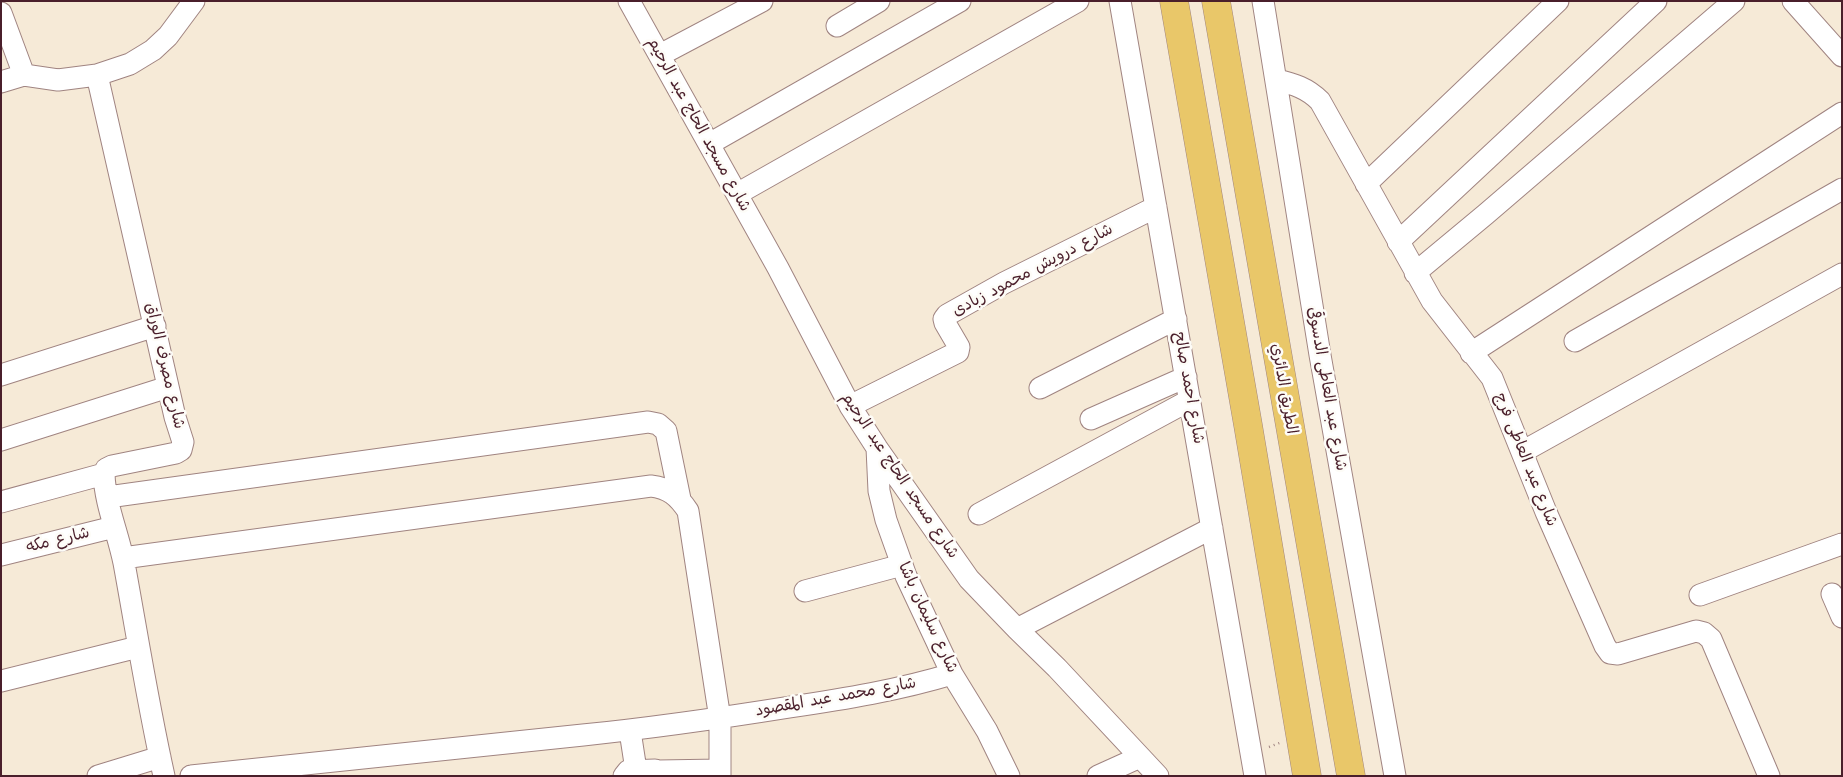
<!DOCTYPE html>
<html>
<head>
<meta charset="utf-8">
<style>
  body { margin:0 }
  #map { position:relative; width:1843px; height:777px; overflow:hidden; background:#f6ead7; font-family:"Architects Daughter",sans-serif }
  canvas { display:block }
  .frame { position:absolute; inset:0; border:2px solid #4a1f2b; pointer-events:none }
</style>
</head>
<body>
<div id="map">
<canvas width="1843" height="777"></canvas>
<div class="frame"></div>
</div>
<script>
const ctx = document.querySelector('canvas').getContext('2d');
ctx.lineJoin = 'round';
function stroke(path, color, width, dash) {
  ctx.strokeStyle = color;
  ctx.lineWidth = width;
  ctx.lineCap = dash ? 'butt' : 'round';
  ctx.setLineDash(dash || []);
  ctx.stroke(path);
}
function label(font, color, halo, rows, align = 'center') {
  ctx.font = font + ' "Architects Daughter","Playpen Sans Arabic",sans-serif';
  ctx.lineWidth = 5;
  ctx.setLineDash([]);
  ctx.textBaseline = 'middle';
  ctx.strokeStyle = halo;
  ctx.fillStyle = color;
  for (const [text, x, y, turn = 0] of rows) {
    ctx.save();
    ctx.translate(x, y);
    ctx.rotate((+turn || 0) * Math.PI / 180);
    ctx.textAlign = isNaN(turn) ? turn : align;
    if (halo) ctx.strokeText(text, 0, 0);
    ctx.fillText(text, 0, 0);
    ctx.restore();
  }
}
const path = new Path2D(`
  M1269,747l13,-5`);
const minor = new Path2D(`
  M629,1l149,267 72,138 27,42 92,131 48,50 40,39 101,108
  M1120,1l135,775
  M1263,1l57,354 75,421
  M1793,1l49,55
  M1,13l23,62
  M837,26l42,-25
  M660,55l102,-54
  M97,75l78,342 8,25 -2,8 -5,3 -64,13 -6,3 -2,5c1,30 14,59 20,89 13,71 24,142 40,213
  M1276,80c18,4 31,8 44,21l112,200 60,77 54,134 59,134 5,7 8,1 78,-23 8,2 7,6 58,137
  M1,82l23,-7 34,5 39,-5 33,-11 23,-14 15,-14 26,-35
  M709,144l251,-143
  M1366,184l192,-183
  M737,194l341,-193
  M1398,242l258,-241
  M1415,273l71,-59 248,-213
  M1575,341l267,-152
  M1471,353l371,-240
  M1,375l154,-49
  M1040,388l136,-69
  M850,406l108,-54 1,-5 -14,-24 -1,-4 3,-4 57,-32 152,-76
  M1091,419l95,-42
  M1,440l167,-53
  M877,448l2,43 7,29 20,56 46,98 35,57 22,45
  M1522,452l320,-178
  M108,497l540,-75 10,2 8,7 14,68
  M1,502l103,-28
  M979,514l211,-114
  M1,555l113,-28
  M123,558l528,-72c18,2 27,10 37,25l32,208v57
  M805,591l97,-26
  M1832,594l10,23
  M1700,595l142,-51
  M1017,629l195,-101
  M1,681l137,-34
  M630,731l6,39
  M658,771l62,-1
  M98,776l62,-19
  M191,776c131,-14 262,-28 392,-41 69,-7 138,-17 207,-28 55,-8 109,-17 162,-33
  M624,776l4,-5 27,-1 3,1 2,5
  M1098,776l42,-19`);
const highway = new Path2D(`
  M1174,1l74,424 59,351
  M1216,1l135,775`);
const streetNames = [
  ["شارع مسجد الحاج عبد الرحيم",698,125,61],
  ["شارع درويش محمود زبادى",1033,271,-28],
  ["شارع مصرف الوراق",164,366,77],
  ["شارع احمد صالح",1188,388,80],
  ["الطريق الدائري",1283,389,80],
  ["شارع عبد العاطى الدسوقى",1326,389,80],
  ["شارع عبد العاطى فرج",1525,460,68],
  ["شارع مسجد الحاج عبد الرحيم",899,476,56],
  ["شارع مكه",58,541,-14],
  ["شارع سليمان باشا",927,618,65],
  ["شارع محمد عبد المقصود",836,698,-10]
];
stroke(minor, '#a08481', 23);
stroke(highway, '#a08481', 29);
stroke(path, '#a08481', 2.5, [1, 4]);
stroke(minor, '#fff', 21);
stroke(highway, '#e9c769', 28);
label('16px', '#4a1f2b', '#fdfcf7', streetNames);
</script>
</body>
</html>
